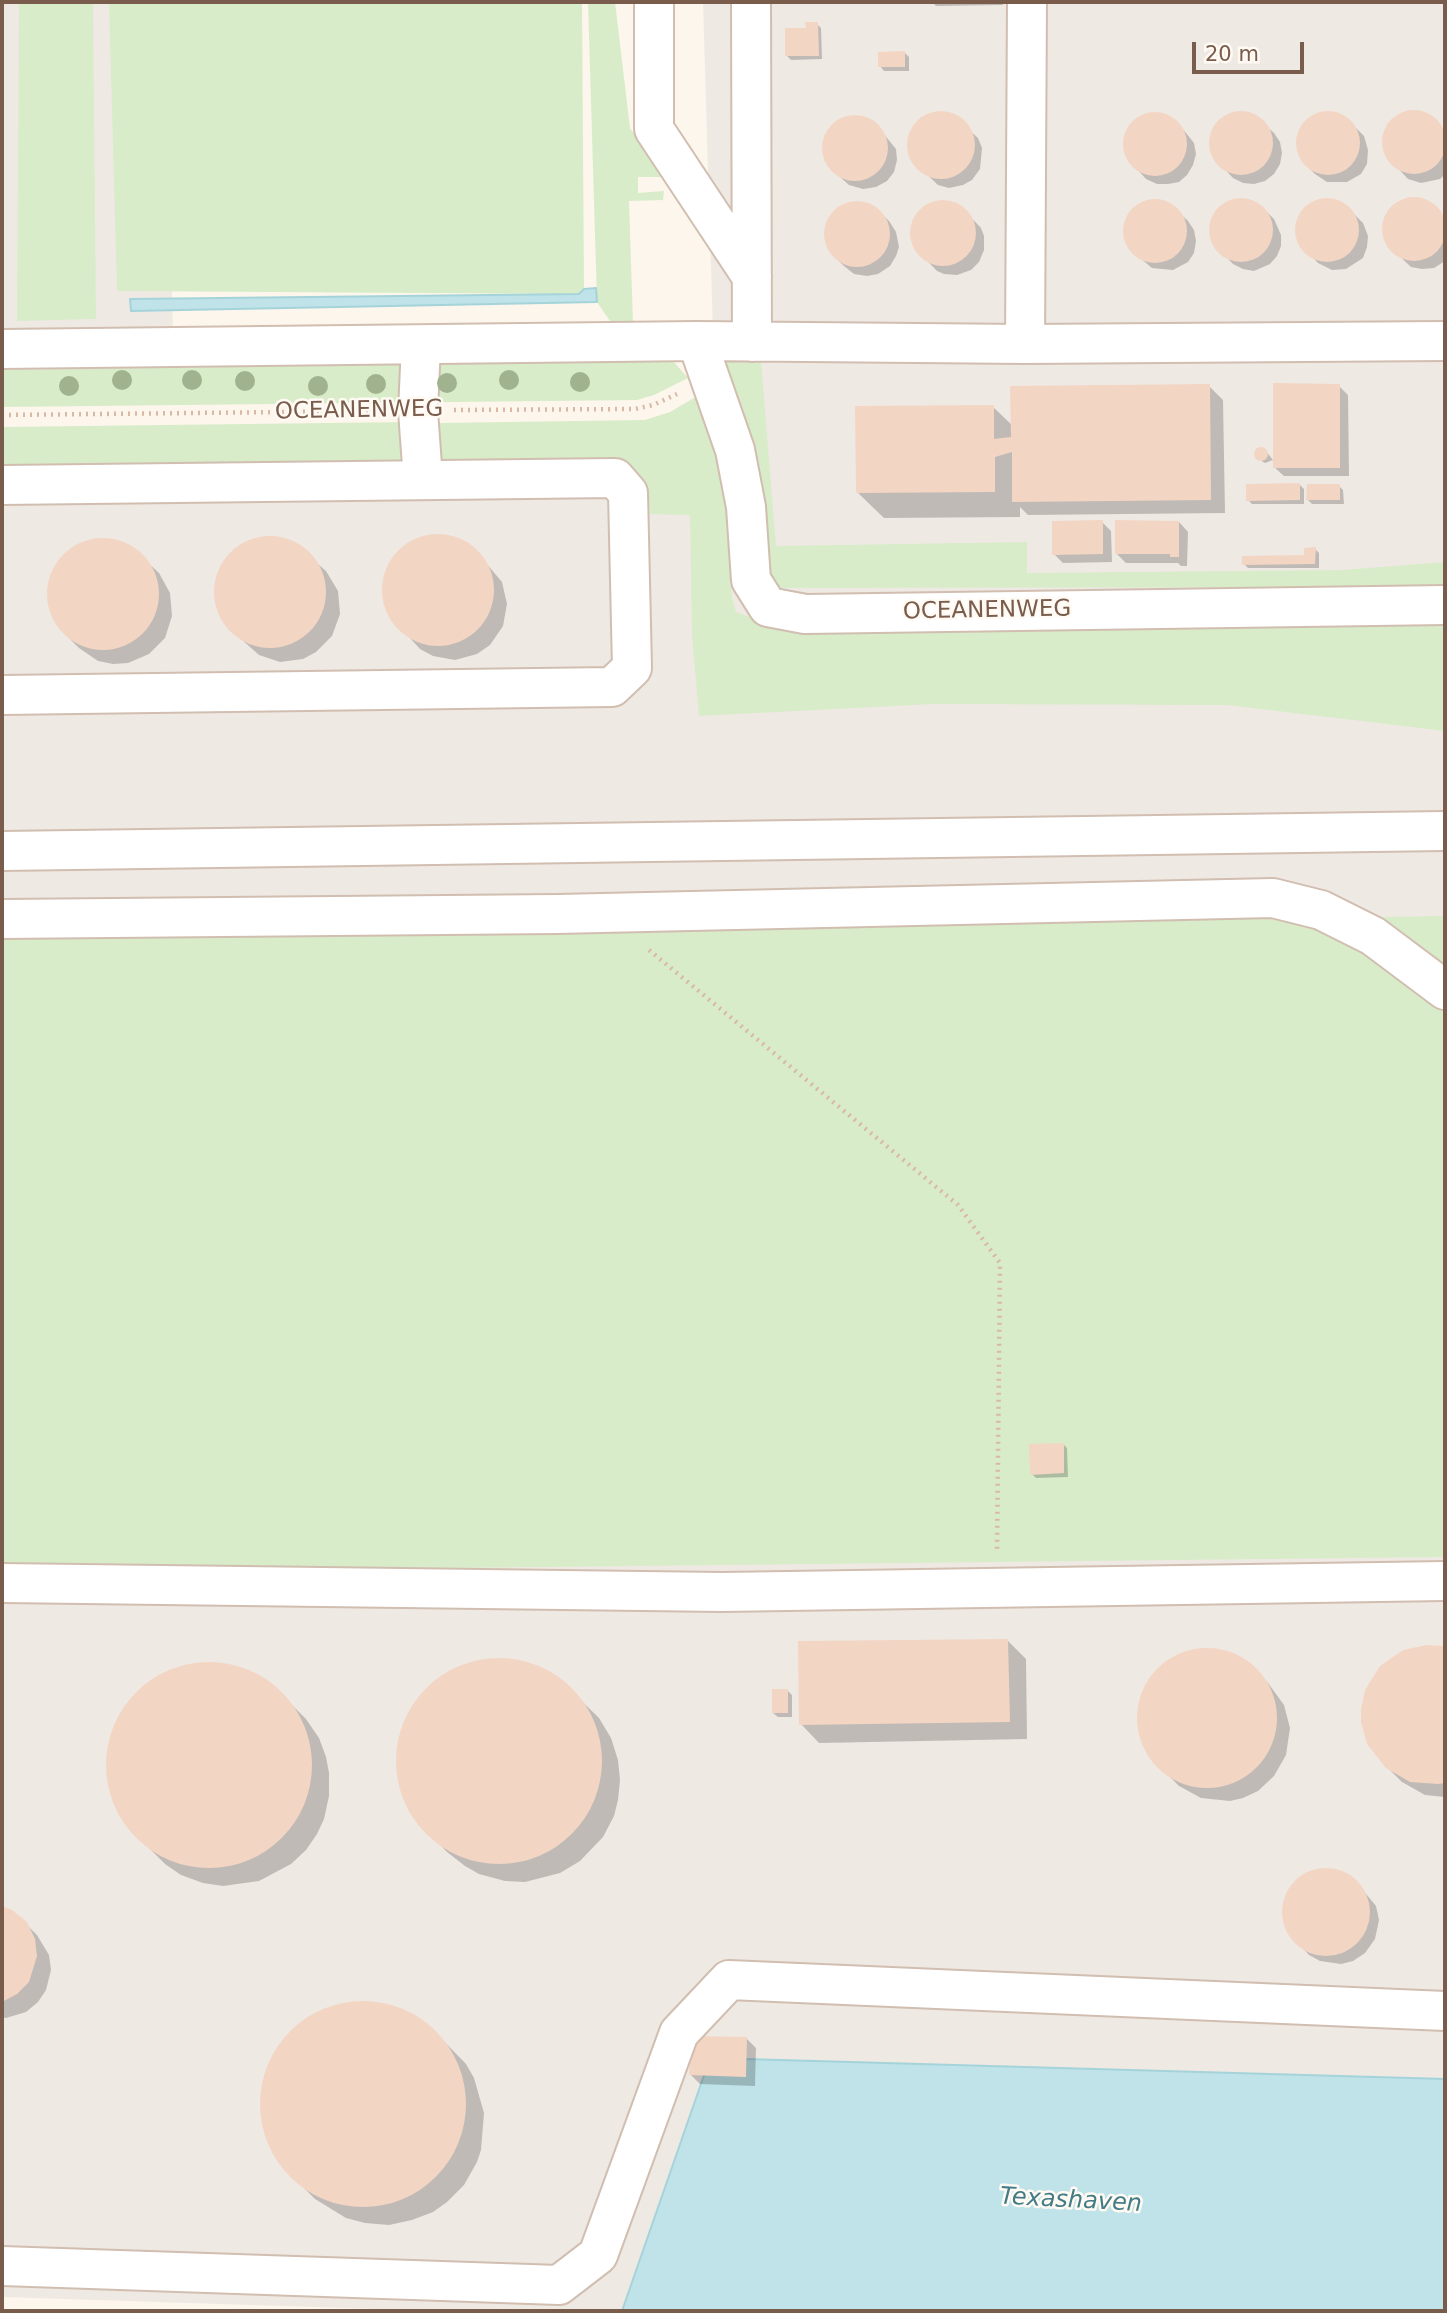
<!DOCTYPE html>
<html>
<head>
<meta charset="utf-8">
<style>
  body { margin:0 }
  #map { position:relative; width:1447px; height:2313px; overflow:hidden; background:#fdf6ec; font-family:"DejaVu Sans",sans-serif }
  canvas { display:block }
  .frame { position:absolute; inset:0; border:4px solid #7a5c4d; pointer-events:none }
  .scale { position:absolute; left:1192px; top:42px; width:112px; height:32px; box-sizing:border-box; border:4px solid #7a5c4d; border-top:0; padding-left:9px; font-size:21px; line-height:24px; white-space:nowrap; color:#7a5c4d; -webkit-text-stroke:5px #fffaf3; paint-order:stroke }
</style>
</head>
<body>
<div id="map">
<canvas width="1447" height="2313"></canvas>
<div class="frame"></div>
<div class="scale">20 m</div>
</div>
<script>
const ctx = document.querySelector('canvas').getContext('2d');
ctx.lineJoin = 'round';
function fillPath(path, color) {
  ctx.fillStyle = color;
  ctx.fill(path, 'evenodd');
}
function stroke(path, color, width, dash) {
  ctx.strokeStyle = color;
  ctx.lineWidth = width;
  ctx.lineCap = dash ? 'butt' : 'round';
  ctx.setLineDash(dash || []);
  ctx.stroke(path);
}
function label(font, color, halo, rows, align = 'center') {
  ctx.font = font + ' "DejaVu Sans",sans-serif';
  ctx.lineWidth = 5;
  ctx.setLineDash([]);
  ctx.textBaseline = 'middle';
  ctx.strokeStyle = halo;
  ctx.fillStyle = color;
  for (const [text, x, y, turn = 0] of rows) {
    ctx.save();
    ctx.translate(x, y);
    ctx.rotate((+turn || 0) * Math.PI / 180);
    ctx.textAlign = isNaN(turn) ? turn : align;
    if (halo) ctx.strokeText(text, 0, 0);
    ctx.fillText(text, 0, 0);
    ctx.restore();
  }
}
const industrial = new Path2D(`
  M2,2h165l7,399 -172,-1z
  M703,2h742v619l-723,11z
  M692,459l16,185 737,8v1439l-815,220h-192l-436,-14v-1828z`);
const green = new Path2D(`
  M19,2h74l3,317 -79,2z
  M109,2h473l2,287 -5,5 -462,-3z
  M588,2h27l15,126 32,49h-24v16l26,-2 -1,9 -34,1 4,123 -23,-3 -13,-19z
  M673,361l15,17 -34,17 -17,5 -635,7v-37z
  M725,361h36l15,185 251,-4v31l315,-3 103,-8v25l-684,1 -18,-152z
  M699,395l26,70 7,133 4,14 22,8 687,-9v120l-218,-26 -295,-1 -233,12 -7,-80 -2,-121 -44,-1 -1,-16 -6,-24 -15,-11 -184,1 -1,-41 206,-3 25,-8z
  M407,422l1,43 -406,6v-44z
  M1445,916v641l-1443,16v-637z`);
const water = new Path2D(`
  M596,288l1,14 -466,9 -1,-12 449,-5 5,-5z
  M710,2058l735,21v232h-823z`);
const shadow = new Path2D(`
  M932,2h71v3l-67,1z
  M817,24l4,4 1,31 -31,1 -4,-4z
  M905,53l4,4v14h-25l-4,-5z
  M1328,112l8,1 12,7 16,16 4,14 -1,14 -6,10 -14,8h-20l-12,-8 -10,-10 -8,-20 2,-11 7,-11 11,-8z
  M1409,112h10l12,5 14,14v43l-5,5 -19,4 -13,-4 -20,-21 -4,-10v-12l4,-9 7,-8z
  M943,113l12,4 23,21 4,10 -2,21 -8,11 -9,5 -14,3 -11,-3 -26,-25 -3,-14 3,-14 5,-7 12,-9z
  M1244,113l11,3 19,17 6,9 2,11 -2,11 -6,10 -9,7 -11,3 -11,-1 -10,-5 -18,-19 -4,-16 2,-11 6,-10 14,-8z
  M1152,114l11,1 15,8 16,20 2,11 -3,11 -6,10 -8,7 -11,2h-11l-11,-5 -17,-19 -4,-10 1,-17 6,-10 9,-6z
  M850,116h10l14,6 22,27 1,11 -3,12 -7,9 -11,6 -13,2 -14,-4 -19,-17 -6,-13 -1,-11 5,-14 8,-8z
  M1409,198h9l13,6 14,14v43l-11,7 -12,1 -11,-2 -21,-20 -6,-13v-11l4,-12 10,-8z
  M1238,199l17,3 9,7 10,10 7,16v11l-4,10 -7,8 -16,7 -11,-2 -10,-5 -18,-19 -4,-10v-11l4,-10 8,-9z
  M1328,199l9,2 16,12 10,10 5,13 -1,11 -4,11 -17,11 -14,1 -14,-7 -18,-19 -3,-14 2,-11 4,-8 11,-9z
  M1152,200l17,3 19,18 6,9 2,11 -2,12 -6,9 -15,8 -21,-2 -20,-17 -5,-10 -2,-11 2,-11 6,-9 9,-6z
  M948,201l13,6 20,21 3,8v14l-5,12 -8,8 -14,5 -13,-1 -7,-3 -23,-24 -2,-7v-15l12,-17 12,-6z
  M860,203l19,8 10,10 7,11 3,15 -3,9 -6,10 -12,8 -11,2 -13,-2 -10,-8 -10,-10 -8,-13 -1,-8 2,-12 6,-10 11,-8z
  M1209,386l14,14 2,113 -197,2 -8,-8v10l-136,1 -26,-25 135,-86 20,19z
  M1339,386l9,9 1,81h-65l-10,-9z
  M1259,450h6l8,10 -8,3 -2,-1 -5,-5 -1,-5z
  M1300,485l4,4v15h-52l-4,-4z
  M1339,486l4,4 1,14h-32l-4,-4z
  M1102,522l9,9 1,31 -49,1 -9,-9z
  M1179,522l9,10 -1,34h-6l-3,-3h-52l-10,-10z
  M438,535l23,6 13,8 28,33 5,22 -4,22 -13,19 -13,9 -22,6 -22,-4 -13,-7 -30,-33 -6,-14 -1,-15 6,-22 14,-17 13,-8z
  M279,538l14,5 33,28 12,20 2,23 -8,22 -16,16 -13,7 -23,3 -21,-7 -27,-24 -13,-19 -3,-23 6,-22 14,-17 20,-10z
  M104,540l22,5 18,14 15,14 11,20 2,23 -7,22 -16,16 -21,9 -15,1 -15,-3 -19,-13 -15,-15 -12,-19 -4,-22 6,-23 14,-17 20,-10z
  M1315,549l4,4v15h-71l-4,-4 62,-8z
  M1063,1444l4,4 1,29 -32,1 -4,-4z
  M1008,1641l18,18 1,80 -208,4 -18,-19z
  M1427,1647l18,2v148l-20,-2 -23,-13 -15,-15z
  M1201,1650l19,1 10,3 23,14 15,15 16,22 6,23 -4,27 -12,21 -16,15 -15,7 -13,3 -29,-3 -22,-12 -24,-24 -9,-13 -7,-27 2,-24 15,-26 22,-16z
  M499,1659l36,6 23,13 41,40 12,20 7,22 2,20 -2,20 -4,16 -11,21 -23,24 -20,12 -35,9 -20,-1 -26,-7 -14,-8 -18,-14 -33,-35 -9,-17 -6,-19v-37l5,-19 10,-21 26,-26 32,-16z
  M201,1663h16l39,11 16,11 34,34 13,19 7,19 3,16v23l-5,23 -7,15 -11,16 -15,14 -32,17 -36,5 -20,-3 -22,-8 -16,-11 -34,-34 -13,-19 -7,-19 -4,-29 4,-27 7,-18 23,-29 19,-13 18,-8z
  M788,1691l4,4v22h-14l-5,-4z
  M1324,1869l17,3 16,11 19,23 3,14 -4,19 -10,14 -12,8 -12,3 -21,-3 -11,-6 -20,-22 -5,-16 2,-19 6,-13 17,-12z
  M2,1908l20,12 15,15 12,20 2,15 -5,20 -8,12 -12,10 -20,6 -4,-1z
  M366,2002l29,5 16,7 19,13 36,37 8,14 10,35 -3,37 -4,12 -13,23 -17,17 -14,10 -21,8 -23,5 -24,-2 -19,-5 -31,-19 -31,-31 -11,-17 -8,-22 -3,-16v-20l6,-26 18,-29 14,-14 17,-11 35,-10z
  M747,2039l9,9 -1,38 -55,-2 -9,-9z`);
const building = new Path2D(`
  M805,22h13l1,34h-34v-28h21z
  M905,51v16h-27v-15z
  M1382 142a32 32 0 1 1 64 0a32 32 0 1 1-64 0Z
  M1296 143a32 32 0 1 1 64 0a32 32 0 1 1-64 0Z
  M1209 143a32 32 0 1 1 64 0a32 32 0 1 1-64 0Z
  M907 145a34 34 0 1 1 68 0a34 34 0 1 1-68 0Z
  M1123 144a32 32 0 1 1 64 0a32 32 0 1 1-64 0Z
  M822 148a33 33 0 1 1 66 0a33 33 0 1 1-66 0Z
  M1382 229a32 32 0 1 1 64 0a32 32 0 1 1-64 0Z
  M1295 230a32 32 0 1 1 64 0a32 32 0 1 1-64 0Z
  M1209 230a32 32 0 1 1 64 0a32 32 0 1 1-64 0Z
  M1123 231a32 32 0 1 1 64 0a32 32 0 1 1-64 0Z
  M910 233a33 33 0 1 1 66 0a33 33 0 1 1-66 0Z
  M824 234a33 33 0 1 1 66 0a33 33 0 1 1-66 0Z
  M1273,383l67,1v84h-67z
  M1210,384l1,116 -199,2v-50l-17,5v35l-139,1 -1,-87 139,-1v34l17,-2 -1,-51z
  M1254 454a7 7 0 1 1 14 0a7 7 0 1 1-14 0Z
  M1300,483v17l-54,1v-17z
  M1307,484h33v16h-34z
  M1103,520v34l-51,1v-34z
  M1115,520l64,1v36h-9v-3h-55z
  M382 590a56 56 0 1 1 112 0a56 56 0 1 1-112 0Z
  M214 592a56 56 0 1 1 112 0a56 56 0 1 1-112 0Z
  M47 594a56 56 0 1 1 112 0a56 56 0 1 1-112 0Z
  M1316,547l-1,17 -73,1v-9l62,-1v-7z
  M1064,1443v30l-34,2 -1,-31z
  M1008,1639l2,83 -211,3 -1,-84z
  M1427,1645l18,1v137l-7,1 -28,-2 -24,-14 -19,-24 -6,-22v-13l4,-19 15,-24 23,-16z
  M1137 1718a70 70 0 1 1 140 0a70 70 0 1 1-140 0Z
  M396 1761a103 103 0 1 1 206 0a103 103 0 1 1-206 0Z
  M106 1765a103 103 0 1 1 206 0a103 103 0 1 1-206 0Z
  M772,1689h16v24h-16z
  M1282 1912a44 44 0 1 1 88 0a44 44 0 1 1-88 0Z
  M2,1906l10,4 15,12 8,17 2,17 -8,26 -12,12 -15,8z
  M260 2104a103 103 0 1 1 206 0a103 103 0 1 1-206 0Z
  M691,2036l56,1 -1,40 -57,-2z`);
const path = new Path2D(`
  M454,410l181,-1 18,-4 24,-11
  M2,415l380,-4
  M649,950l309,255 42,58 -3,289`);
const minor = new Path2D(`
  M654,2v127l98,148
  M751,2l1,340
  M697,341l38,109 11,57 5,73 17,27 37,7 640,-9
  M1025,344l2,-342
  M421,345l-3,66 5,68
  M2,349l695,-8 328,3 420,-3
  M2,485l613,-7 13,15 4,175 -20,19 -610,8
  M2,851l1443,-20
  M2,919l555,-5 716,-16 48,12 52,26 72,54
  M2,1583l720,9 723,-11
  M2,2266l557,19 39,-30 81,-222 50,-53 716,31`);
const trees = [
  [122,380],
  [192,380],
  [509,380],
  [245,381],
  [580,382],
  [447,383],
  [376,384],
  [69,386],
  [318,386]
];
const streetNames = [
  ["OCEANENWEG",359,411,-1],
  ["OCEANENWEG",987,611,-1]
];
const waterNames = [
  ["Texashaven",1071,2201,3]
];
fillPath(industrial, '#efe9e4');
fillPath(green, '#d8ecc9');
fillPath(water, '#bfe3e8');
stroke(water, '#a5d3da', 2);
fillPath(shadow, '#0003');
fillPath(building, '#f3d5c3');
stroke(minor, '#d1beb0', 42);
stroke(path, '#d9b8a5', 4.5, [2, 5]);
stroke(minor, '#fff', 38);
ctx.fillStyle = '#a0b28e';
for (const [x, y] of trees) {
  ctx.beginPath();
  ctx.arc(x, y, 10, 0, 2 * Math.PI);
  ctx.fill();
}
label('23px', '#7a5c4d', '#fffaf3', streetNames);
label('italic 24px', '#437c86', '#fffaf3', waterNames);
</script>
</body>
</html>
